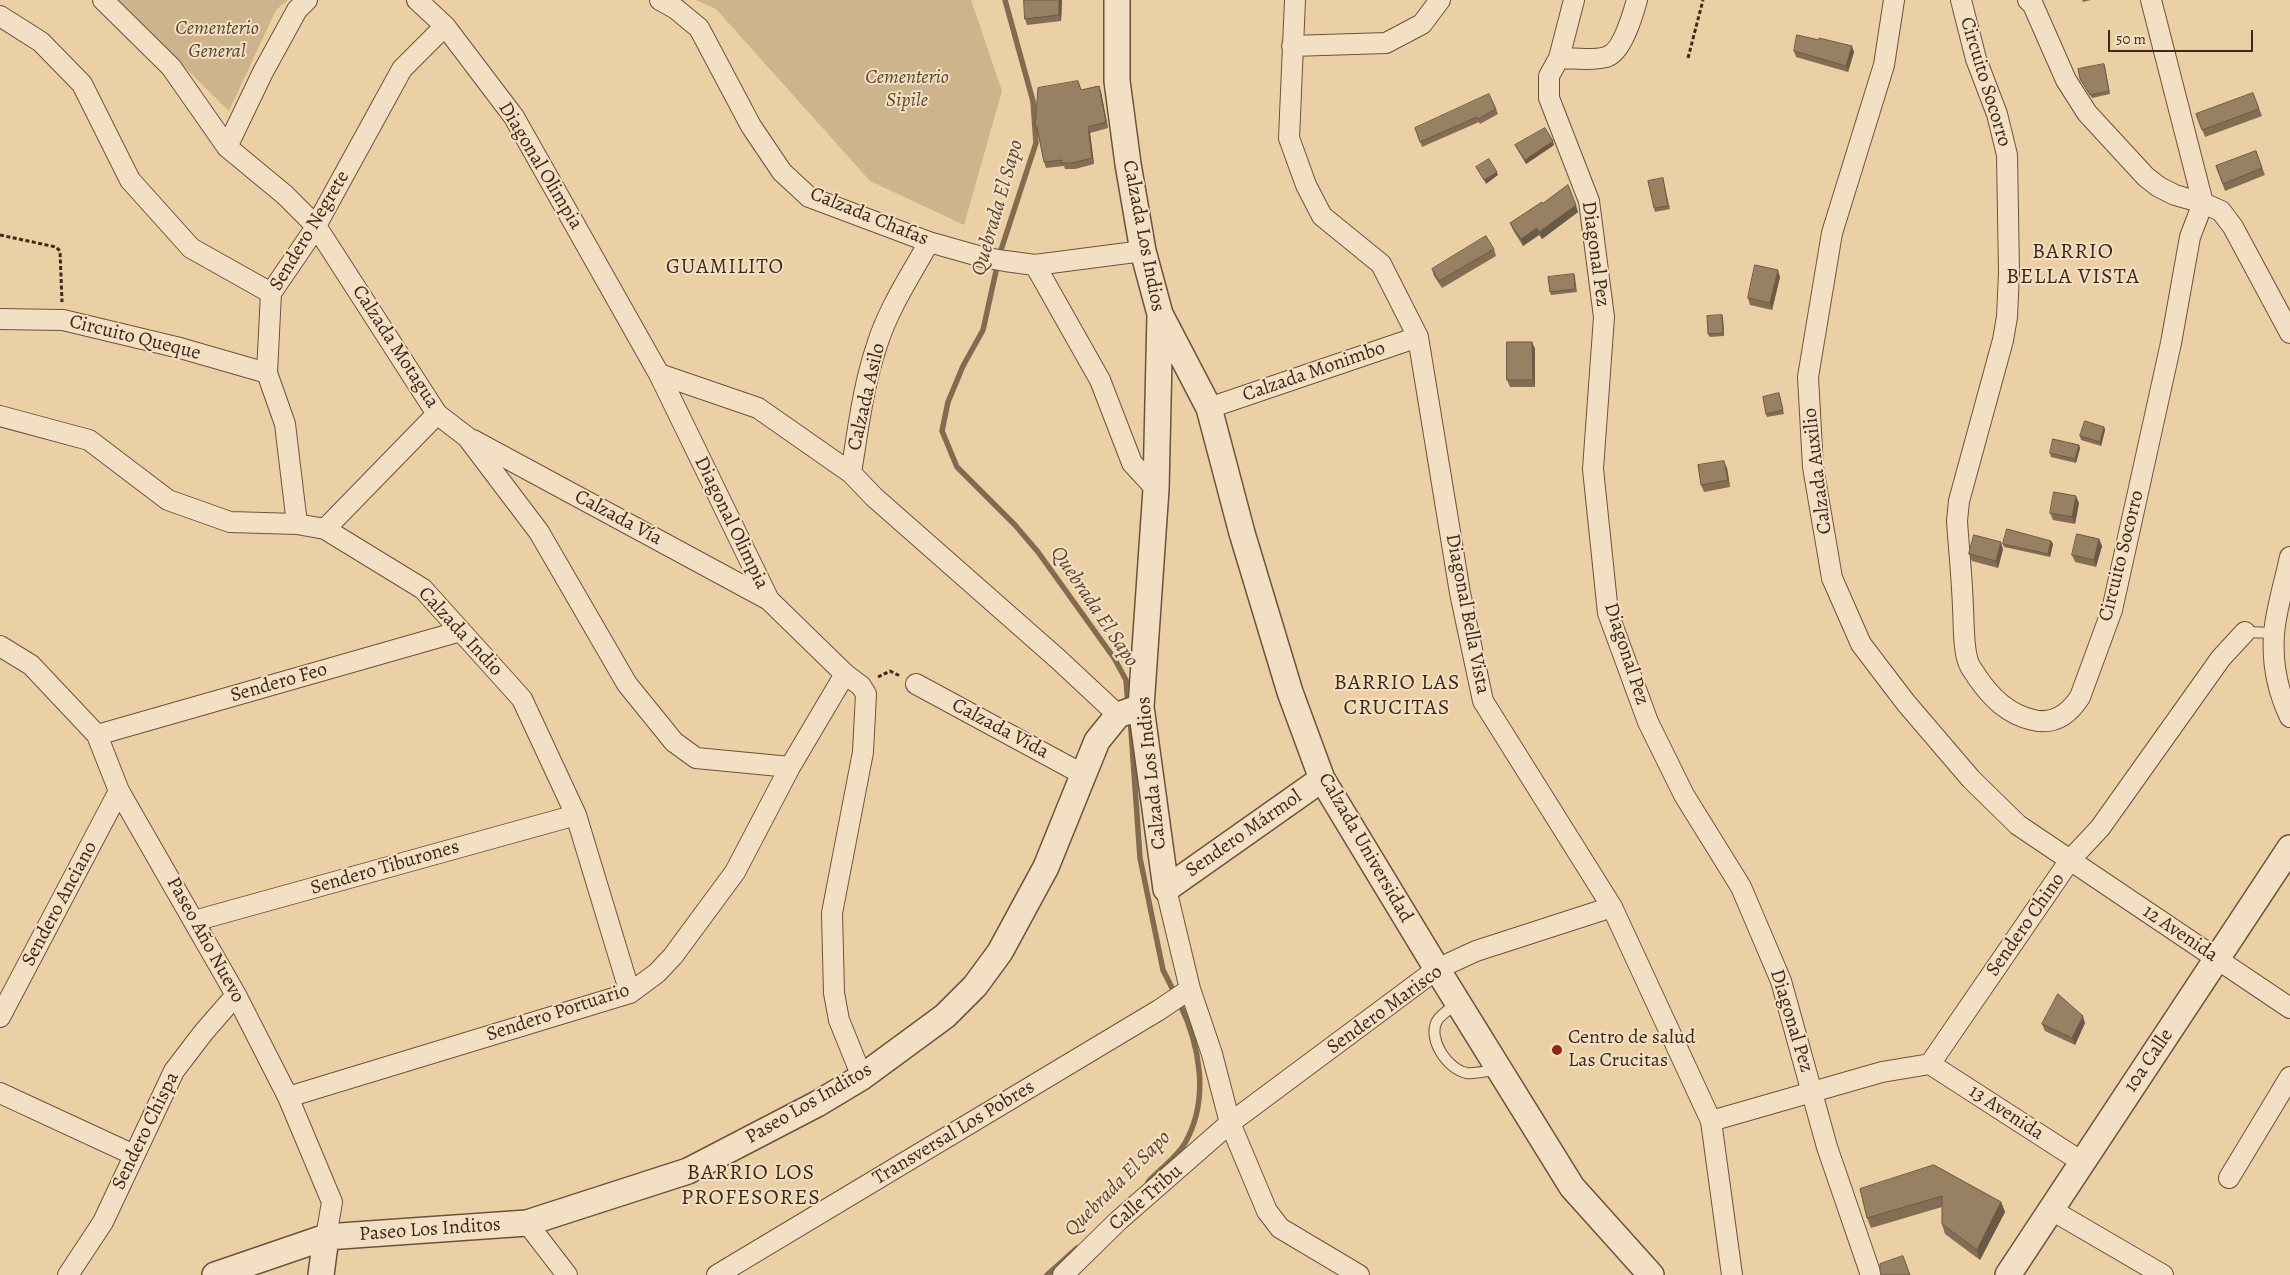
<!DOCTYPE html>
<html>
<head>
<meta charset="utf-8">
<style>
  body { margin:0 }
  #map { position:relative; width:2290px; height:1275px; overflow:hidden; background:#ecd0a5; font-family:Alegreya,serif }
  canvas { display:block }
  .scale { position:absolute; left:2108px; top:30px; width:145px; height:22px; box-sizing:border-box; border:2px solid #3e2919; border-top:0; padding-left:6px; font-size:15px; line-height:18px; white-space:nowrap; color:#3e2919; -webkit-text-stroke:4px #f3e0c4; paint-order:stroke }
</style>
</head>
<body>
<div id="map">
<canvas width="2290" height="1275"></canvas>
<div class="scale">50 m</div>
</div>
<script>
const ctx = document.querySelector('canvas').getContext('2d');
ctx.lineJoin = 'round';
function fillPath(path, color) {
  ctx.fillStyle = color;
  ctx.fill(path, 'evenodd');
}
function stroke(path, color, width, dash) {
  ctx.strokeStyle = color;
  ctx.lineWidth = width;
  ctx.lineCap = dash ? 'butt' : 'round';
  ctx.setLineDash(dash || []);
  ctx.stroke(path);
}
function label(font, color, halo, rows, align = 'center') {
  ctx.font = font + ' Alegreya,serif';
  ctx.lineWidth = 4;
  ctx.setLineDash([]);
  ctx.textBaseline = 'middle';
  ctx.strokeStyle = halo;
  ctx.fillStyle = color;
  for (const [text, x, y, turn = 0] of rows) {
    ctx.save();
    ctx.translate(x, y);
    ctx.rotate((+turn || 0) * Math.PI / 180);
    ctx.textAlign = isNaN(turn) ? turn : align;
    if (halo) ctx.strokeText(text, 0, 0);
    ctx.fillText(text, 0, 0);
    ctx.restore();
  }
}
const green = new Path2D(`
  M117,0h171l-12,10 -47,101z
  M696,0h275l31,91 -38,134 -94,-44 -154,-172z`);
const stream = new Path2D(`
  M1005,0l28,101 3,42 -36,110 -17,77 -20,36 -15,36 -6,29 15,36 58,58 23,27 76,106 12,22 2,25
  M1130,716l10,142 23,112 12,24
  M1148,1182c11,-12 29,-25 37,-39 25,-44 15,-98 -6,-141
  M1047,1275l30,-27`);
const path = new Path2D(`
  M1688,58l15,-58
  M0,235l56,12 4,4 2,51
  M878,677l12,-6 10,5`);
const service = new Path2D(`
  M2245,632l29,1
  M1458,1003c-8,6 -17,11 -21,18 -10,18 11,49 30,52 9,1 22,-2 31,-4`);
const minor = new Path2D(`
  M103,0l68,67 56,80 58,48 31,31 121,188 30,23 72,95 88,152 47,58 22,16 94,9
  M417,0l28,26 69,91 145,257 110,226 76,74 16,12 5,8 -3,58 -31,161 2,80 5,27 23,57
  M660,0l16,9 23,19 52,98 31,46 27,25 120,45 53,15 23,4 30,4 108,-14
  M1295,0l-6,138 17,47 16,31 59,48 37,73 42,256 23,108 129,206 99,214 21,154
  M1574,0l-15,58 -10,18v22l40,103 15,116 -11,152 15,144 40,109 36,73 57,92 40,94 46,166 44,128
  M1894,0l-10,65 -52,168 -24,144 5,90 19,111 29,66 45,59 65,76 47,46 272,183
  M1961,0l15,59 21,55 10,41 2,118 -2,44 -4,23 -44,161 -2,20c2,29 5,58 6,87 1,16 0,42 6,56 2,5 6,9 8,13 14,20 30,37 56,43 21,5 36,-6 47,-23l32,-87 59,-267 19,-106 13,-34
  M2028,0l5,5 33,75 21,33 59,64 13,10 16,8 28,8 18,8 12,16 57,106
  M2151,0l52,203
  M0,16l41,26 41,42 48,96 61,68 80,45
  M1292,46l94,-3 36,-19 18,-24
  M1559,58c15,0 33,3 47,-1 16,-4 27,-43 31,-57
  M227,147l36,-75 34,-62 10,-10
  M1035,265l65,115 32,83 24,26
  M0,319l63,1 117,28 87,25
  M659,374l99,34 93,65 23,24 184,162 60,56
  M1209,408l209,-71
  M0,416l89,24 79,60 62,22 67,2 28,5 98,60 99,110 54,116 54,178
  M473,440l296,160
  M851,473c7,-43 12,-87 26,-128 11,-36 34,-70 52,-103
  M297,524l-12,-100 -18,-51 4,-80 41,-60 90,-164 43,-43
  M325,529l112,-115
  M2290,557c-5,25 -14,51 -16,77 -2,28 4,58 16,83
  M0,646l31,19 66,70 22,56 117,204 52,102 44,105 -6,35
  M916,684l168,91
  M97,735l364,-104
  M1166,889l24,100 22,65 18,69 37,88 13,17 79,47
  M194,921l382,-106
  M0,1017l119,-226
  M1930,1064l152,98
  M0,1093l134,62
  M288,1097l342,-104 27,-20 16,-17 62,-84 55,-105 55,-93
  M1711,1121l171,-49 48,-8 140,-204 30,-32 121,-170 24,-26
  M2229,1178l61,-101
  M2050,1209l113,66
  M527,1223l40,52
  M68,1275l35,-53 71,-151 29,-38 33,-38
  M717,1275l442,-265 31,-21
  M1063,1275l55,-54 112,-98 207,-154 39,-18 136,-44`);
const tertiary = new Path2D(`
  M1117,0v81l11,83 15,87 17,63 -4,175 -15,218 25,182 156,-110
  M1160,314l49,94 33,125 48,159 32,87 115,190 135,218 79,88
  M215,1275l111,-38 201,-14 161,-52 129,-67 45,-27 83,-61 30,-30 25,-34 46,-85 51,-126 21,-26 23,-8
  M321,1275l5,-38
  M2008,1275l282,-427`);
const wall = new Path2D(`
  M1024,0h38l-1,21 -34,4 -2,-6z
  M2082,0h9l-8,2z
  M1819,40l35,12 -6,20 -52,-15 -2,-6z
  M2105,67l5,27 -18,4 -10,-16 -2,-3z
  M1099,86l2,6 7,36 -18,5 4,31 -19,5h-10l-1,-3 -18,2 -2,-6 -6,-29h-1l-2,-6 47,-37z
  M2253,93l9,23 -57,21 -9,-23z
  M1496,109l2,5 -18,10 -1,-2 -57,25 -7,-19z
  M1515,145h39l-28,19 -9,-15z
  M2256,151l9,24 -40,16 -9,-25z
  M1663,178l7,31 -15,3 -1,-4z
  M1543,203l35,9 -36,27 -3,-4 -16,11 -10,-16 -3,-7z
  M1494,249l2,7 -54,32 -8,-12 -2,-7z
  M1574,274l1,3 2,15 -26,3 -1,-3z
  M1780,277l-8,33 -22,-5 -2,-7z
  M1722,315l1,3 1,18 -14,1 -2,-3z
  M1532,342l3,7v38h-25l-3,-7z
  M1780,397l4,17 -17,3 -1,-3z
  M2104,427l1,3 -4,16 -20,-6 -1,-4z
  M2079,445l1,3 -4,15 -25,-6 -1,-4z
  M1727,468l3,19 -26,5 -3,-7z
  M2079,503l-4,21 -22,-4 -3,-7z
  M2099,539l3,7 -6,21 -21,-5 -3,-7z
  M2051,541l2,3 -3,13 -46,-10 -1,-3z
  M2003,549l-5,19 -26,-7 -3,-7z
  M2085,1023l-10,22 -30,-14 -3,-7z
  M1934,1165l67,37 4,10 -25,48 -35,-26 -3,-10v-17l-71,21 -4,-10z`);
const shadedWall = new Path2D(`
  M1059,0h3l-1,21 -2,-6z
  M1852,46l2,6 -6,20 -2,-6z
  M1099,86l2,6 7,36 -2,-6z
  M1088,127l2,6 4,31 -2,-6z
  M1553,141l1,4 -28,19 -1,-4z
  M1497,172l1,3 -12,9 -2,-4z
  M1576,205l2,7 -36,27 -3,-7z
  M1537,228l2,7 -16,11 -2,-7z
  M1778,270l2,7 -8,33 -2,-7z
  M1722,315l1,3 1,18 -1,-3z
  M1532,342l3,7v38l-2,-7z
  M2104,427l1,3 -4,16 -1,-4z
  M2079,445l1,3 -4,15 -1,-4z
  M1724,461l3,7 3,19 -2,-7z
  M2076,496l3,7 -4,21 -3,-7z
  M2099,539l3,7 -6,21 -2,-7z
  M2051,541l2,3 -3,13 -2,-3z
  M2001,542l2,7 -5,19 -2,-7z
  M2083,1016l2,7 -10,22 -3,-7z
  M2001,1202l4,10 -25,48 -3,-10z`);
const building = new Path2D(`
  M1024,0h35v15l-34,4z
  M1797,35l22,5v-2l33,8 -6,20 -52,-15z
  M2104,64l5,27 -19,4 -10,-16 -2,-10z
  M1078,81l3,9 18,-4 7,36 -18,5 4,31 -20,5h-10v-3l-18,2 -7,-35h-2l3,-39z
  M2253,93l6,16 -57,21 -6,-16z
  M1489,94l7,15 -18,10 -1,-2 -57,25 -5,-14z
  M1545,128l8,13 -28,19 -10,-15z
  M2256,151l6,17 -39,16 -7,-18z
  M1489,159l8,13 -13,8 -8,-13z
  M1663,178l5,28 -14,2 -6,-27z
  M1568,185l8,20 -37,27 -2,-4 -16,11 -11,-16 32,-21 1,1z
  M1486,236l8,13 -55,32 -7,-12z
  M1755,265l23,5 -8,33 -22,-5z
  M1574,274l1,15 -25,3 -2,-15z
  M1722,315l1,18 -15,1 -1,-18z
  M1507,342h25l1,38h-26z
  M1779,393l4,17 -17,4 -3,-17z
  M2085,421l19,6 -4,15 -20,-6z
  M2053,439l26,6 -4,14 -25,-6z
  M1724,461l4,19 -27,5 -3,-20z
  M2054,492l22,4 -4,21 -22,-4z
  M2007,529l44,12 -3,13 -45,-10z
  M2077,534l22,5 -5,21 -22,-5z
  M1974,535l27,7 -5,19 -27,-7z
  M2058,994l25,22 -11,22 -30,-14z
  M1934,1165l67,37 -24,48 -35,-26v-28l-75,22 -7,-29z
  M1903,1256l7,19h-29l-1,-4v-7z`);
const markers = [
  [1557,1050,6,"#8f2418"]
];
const parkNames = [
  ["Cementerio",217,29],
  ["General",217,52],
  ["Cementerio",907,78],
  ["Sipile",907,101]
];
const streetNames = [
  ["Circuito Socorro",1985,82,73],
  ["Diagonal Olimpia",540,166,59],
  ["Calzada Chafas",869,217,22],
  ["Sendero Negrete",310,231,-59],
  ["Calzada Los Indios",1143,236,79],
  ["Diagonal Pez",1595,254,82],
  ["Circuito Queque",135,338,14],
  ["Calzada Motagua",395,347,57],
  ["Calzada Monimbo",1314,372,-19],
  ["Calzada Asilo",867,397,-77],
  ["Calzada Auxilio",1818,471,-97],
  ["Calzada Vía",618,518,28],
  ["Diagonal Olimpia",731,523,64],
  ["Circuito Socorro",2122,556,-76],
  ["Diagonal Bella Vista",1467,614,79],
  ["Calzada Indio",460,632,47],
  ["Diagonal Pez",1626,654,72],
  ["Sendero Feo",279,683,-16],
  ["Calzada Vida",1000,729,28],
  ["Calzada Los Indios",1152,773,-96],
  ["Sendero Mármol",1244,834,-35],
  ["Calzada Universidad",1365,848,60],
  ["Sendero Tiburones",385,868,-16],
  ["Sendero Anciano",60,904,-62],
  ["Sendero Chino",2026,925,-55],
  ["12 Avenida",2180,934,34],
  ["Paseo Año Nuevo",205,940,61],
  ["Sendero Marisco",1385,1010,-36],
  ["Sendero Portuario",558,1013,-18],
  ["Diagonal Pez",1791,1021,73],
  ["10a Calle",2149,1061,-56],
  ["Paseo Los Inditos",809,1104,-30],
  ["13 Avenida",2006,1113,33],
  ["Sendero Chispa",146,1131,-64],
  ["Transversal Los Pobres",954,1133,-31],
  ["Calle Tribu",1146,1198,-41],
  ["Paseo Los Inditos",430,1230,-4]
];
const poiNames = [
  ["Centro de salud",1568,1038],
  ["Las Crucitas",1568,1061]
];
const waterNames = [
  ["Quebrada El Sapo",998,208,-74],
  ["Quebrada El Sapo",1094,607,56],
  ["Quebrada El Sapo",1118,1184,-45]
];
const neighbourhoodNames = [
  ["GUAMILITO",725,268]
];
const quarterNames = [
  ["BARRIO",2073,253],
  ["BELLA VISTA",2073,278],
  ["BARRIO LAS",1397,684],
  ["CRUCITAS",1397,709],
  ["BARRIO LOS",751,1174],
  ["PROFESORES",751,1199]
];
fillPath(green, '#ceb48d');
stroke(stream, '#836b50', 5.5);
stroke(service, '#6a533c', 12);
stroke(minor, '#6a533c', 22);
stroke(tertiary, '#6a533c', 28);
stroke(path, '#3e2919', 3, [4, 2.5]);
stroke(service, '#f3e0c4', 10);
stroke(minor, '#f3e0c4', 20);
stroke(tertiary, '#f3e0c4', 25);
fillPath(wall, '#836e54');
fillPath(shadedWall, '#6a5a45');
fillPath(building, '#988062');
stroke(building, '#6a5a45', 1);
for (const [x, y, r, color] of markers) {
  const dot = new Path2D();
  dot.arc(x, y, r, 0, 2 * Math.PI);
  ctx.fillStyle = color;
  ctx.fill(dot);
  stroke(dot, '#f3e0c4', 2);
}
label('italic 20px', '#5b4530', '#f3e0c4', parkNames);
label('20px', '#3e2919', '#f3e0c4', streetNames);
label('20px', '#3e2919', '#f3e0c4', poiNames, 'left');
label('italic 21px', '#5b4430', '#f3e0c4', waterNames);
ctx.letterSpacing = '1px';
label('21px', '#3e2919', '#f3e0c4', neighbourhoodNames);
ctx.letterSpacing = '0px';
ctx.letterSpacing = '1px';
label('22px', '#3e2919', '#f3e0c4', quarterNames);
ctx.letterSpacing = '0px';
</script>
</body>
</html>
